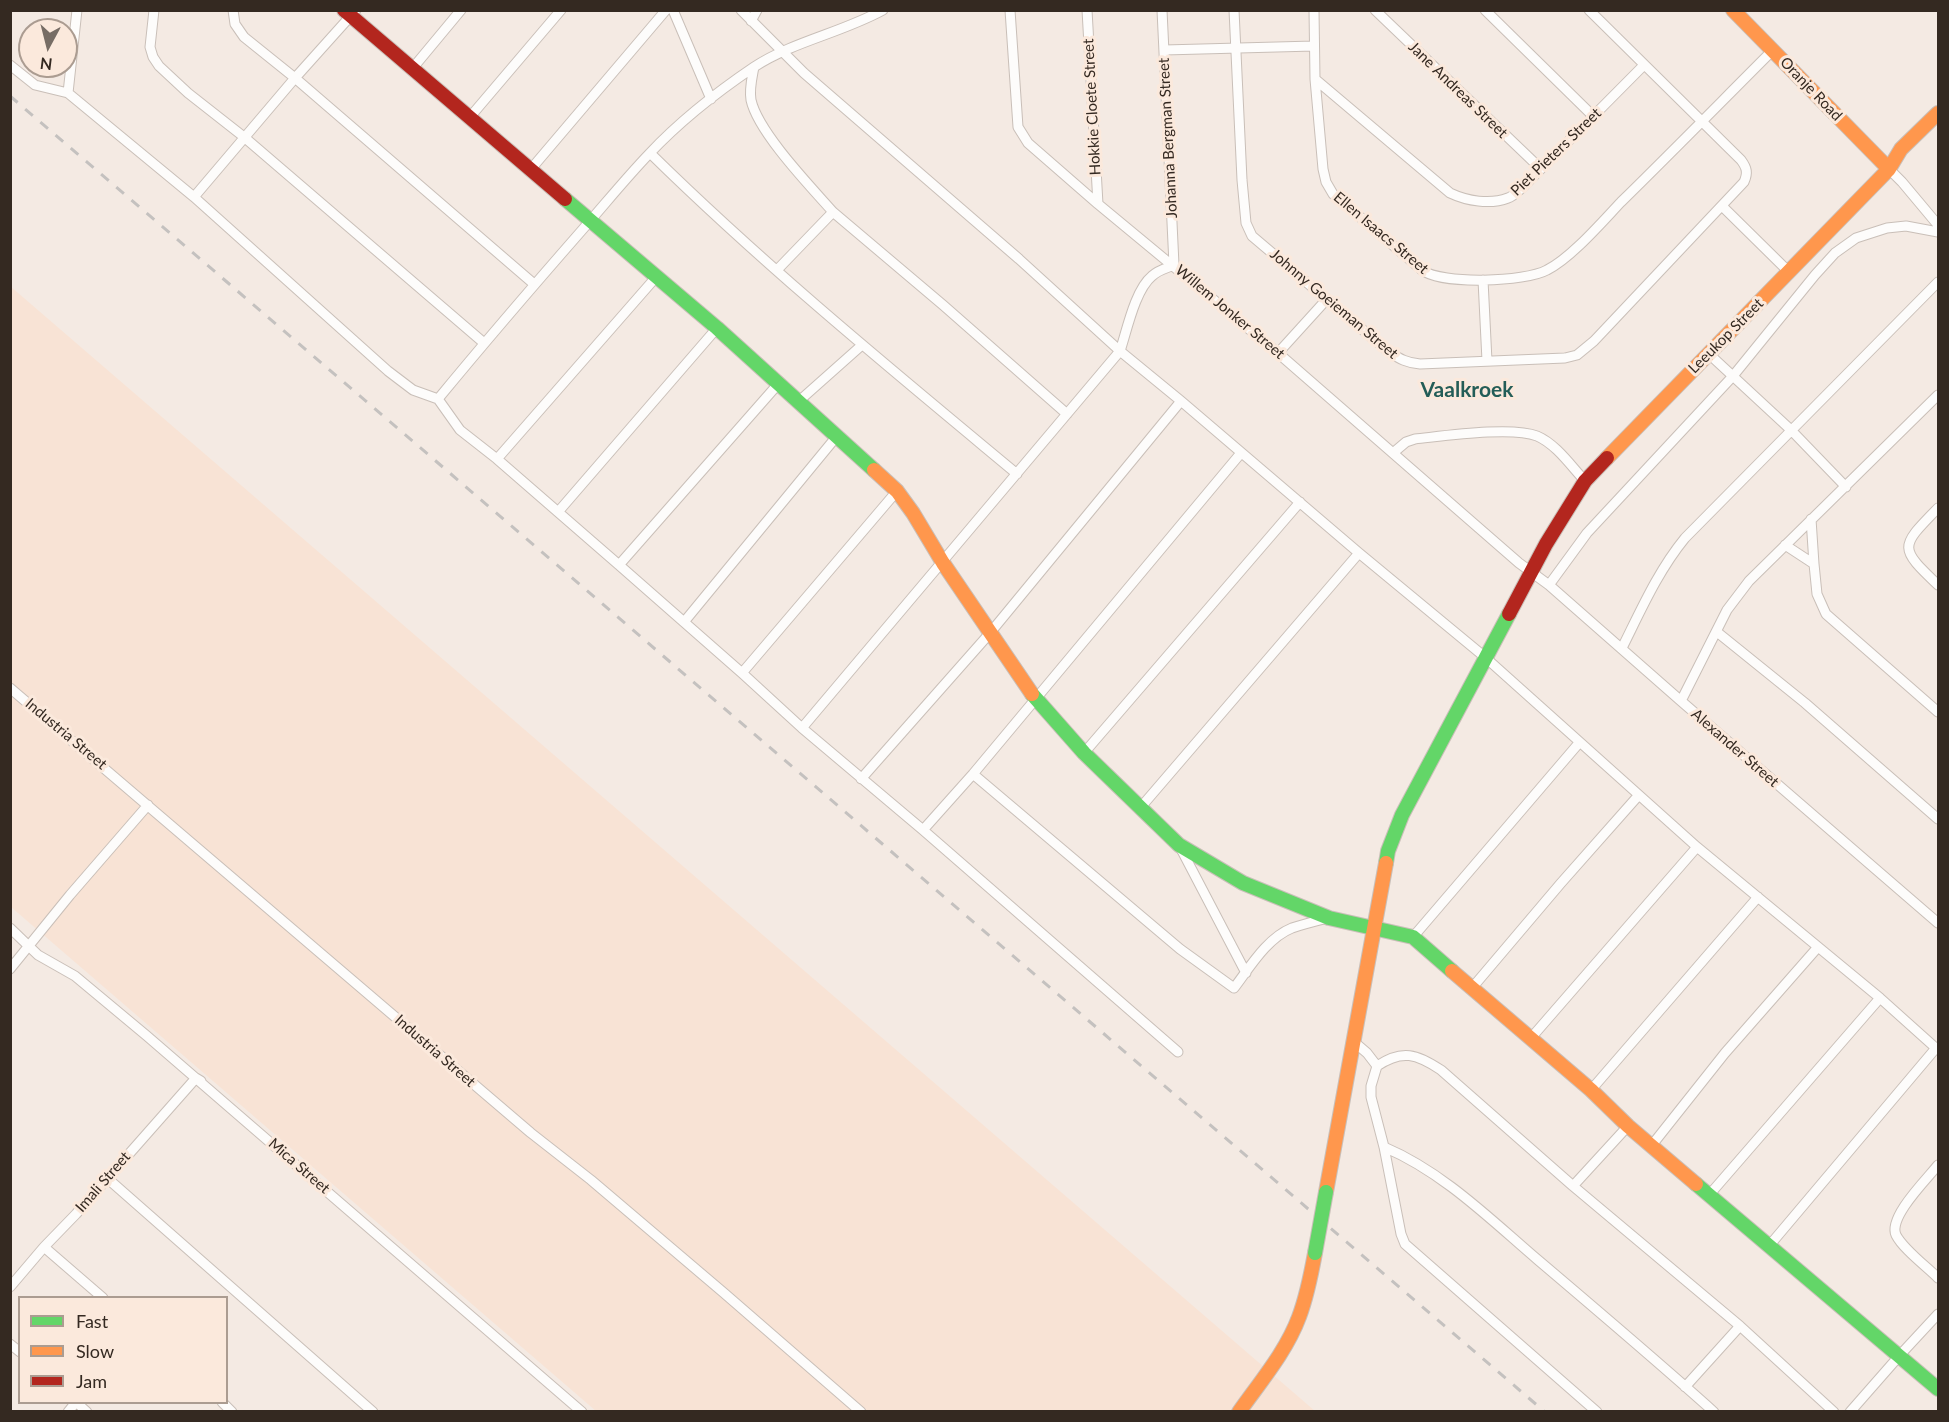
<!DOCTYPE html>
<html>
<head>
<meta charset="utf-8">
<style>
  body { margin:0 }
  #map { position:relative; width:1949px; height:1422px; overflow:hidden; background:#f4eae3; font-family:Lato,sans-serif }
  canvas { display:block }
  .frame { position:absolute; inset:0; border:12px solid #342921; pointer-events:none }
  .legend { position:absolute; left:18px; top:1296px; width:210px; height:108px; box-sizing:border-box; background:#fbe9dc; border:2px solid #ab9c91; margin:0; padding:8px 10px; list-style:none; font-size:18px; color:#342921 }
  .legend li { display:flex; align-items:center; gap:12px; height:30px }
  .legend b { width:30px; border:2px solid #ab9c91 }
  .north { position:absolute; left:18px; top:18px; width:60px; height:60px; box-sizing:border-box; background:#fbe9dc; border:2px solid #ab9c91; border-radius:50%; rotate:187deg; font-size:16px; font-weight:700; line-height:24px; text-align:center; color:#342921 }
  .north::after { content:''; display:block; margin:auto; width:21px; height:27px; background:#776d65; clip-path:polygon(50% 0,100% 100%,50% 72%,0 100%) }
</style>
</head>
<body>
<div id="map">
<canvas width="1949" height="1422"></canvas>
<div class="frame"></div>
<ul class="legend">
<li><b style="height:8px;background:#63d668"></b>Fast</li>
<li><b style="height:8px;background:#ff974d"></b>Slow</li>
<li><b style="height:8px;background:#b3261e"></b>Jam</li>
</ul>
<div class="north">N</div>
</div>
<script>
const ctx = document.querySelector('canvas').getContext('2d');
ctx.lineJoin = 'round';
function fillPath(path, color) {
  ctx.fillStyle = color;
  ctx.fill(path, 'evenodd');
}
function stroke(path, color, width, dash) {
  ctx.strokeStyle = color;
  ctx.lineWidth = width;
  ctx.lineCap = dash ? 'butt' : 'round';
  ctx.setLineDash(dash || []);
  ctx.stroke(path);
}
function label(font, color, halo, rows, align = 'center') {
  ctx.font = font + ' Lato,sans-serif';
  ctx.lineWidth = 6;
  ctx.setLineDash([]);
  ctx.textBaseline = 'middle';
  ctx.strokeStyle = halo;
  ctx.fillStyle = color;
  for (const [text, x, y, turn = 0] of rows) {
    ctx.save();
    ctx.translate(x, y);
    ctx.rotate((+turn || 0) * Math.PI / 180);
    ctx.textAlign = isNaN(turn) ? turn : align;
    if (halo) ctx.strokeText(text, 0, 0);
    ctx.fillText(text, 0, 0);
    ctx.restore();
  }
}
const built = new Path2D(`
  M10,286l1305,1125h-719l-585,-504z`);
const street = new Path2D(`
  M77,10l-9,83 126,104 194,174 25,19 25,9 22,31 37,29 122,106 123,108 60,55
  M154,10l-4,37 3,10 6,9 29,27 56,44 240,206
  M233,10l2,14 9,13 51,41 239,206
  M673,10l38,89
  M741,10l63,63 215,186 101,92 61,50 178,152 127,105 211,189 183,151 58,52
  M1010,10l8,117 10,16 70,61 180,149 241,210 30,22 132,116 257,222
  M1087,10l11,194
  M1162,10l12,255c-7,3 -16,5 -22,11 -17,14 -25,54 -32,75l-318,377 121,102 255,222
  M1234,10l8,170 4,43 6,13 137,116c11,7 18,11 31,12l145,-6 12,-3 17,-14 150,-159c4,-9 3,-14 -3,-22l-152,-150
  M1314,10l1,69 8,90 3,13 7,12 89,76c20,15 103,12 125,0 24,-12 55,-48 74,-68 51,-50 101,-101 152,-152
  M1375,10l166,159
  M1485,10l108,106
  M751,21l6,-11
  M1164,50l150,-4
  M10,65l25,20 33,8
  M754,67c-2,11 -5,22 -3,33 7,32 59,86 82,112
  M412,69l49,-59
  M1315,79l135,114c17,8 40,12 58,5 6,-2 11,-8 16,-12l120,-121
  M470,117l91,-107
  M650,153c116,114 242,217 367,321
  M531,169l135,-159
  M1889,169l13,13 36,43
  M194,197l101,-119 61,-68
  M1722,206l67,66
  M777,270l56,-58 110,93 124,109
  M1483,280l4,81
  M1278,353l49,-54
  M1709,354l82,76 55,57
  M438,399c47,-57 96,-114 145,-170 22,-25 43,-51 66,-75 30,-32 68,-62 105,-87 40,-26 87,-34 129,-57
  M799,401l63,-56
  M1393,453l13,-11 9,-3c29,-3 97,-13 122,-3 19,8 34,30 48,45
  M497,459l160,-183
  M1938,508c-38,39 -40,39 0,77
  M558,512l159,-184
  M1785,545l29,19 -3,-45
  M1814,564l3,30 9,20 112,98
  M619,565l160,-182
  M1549,585l38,-52 146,-157 82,-101 20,-22 21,-15 31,-10 19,-2 32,6
  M684,622l153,-186
  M1717,632l88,71 133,116
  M1622,648c19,-38 36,-77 63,-110l253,-256
  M742,673l155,-182
  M10,688l521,445 60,47 133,113 137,119
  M1681,701l46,-91 22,-29 189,-186
  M1084,753l216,-251
  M973,774l207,175 54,39c16,-21 33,-50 58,-60 12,-4 24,-7 36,-10
  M861,779l129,-146 191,-232
  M1141,807l218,-254
  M923,830l50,-56 268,-321
  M1180,847l66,126
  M10,928l28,27 37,21 72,60 435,376
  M1413,937l166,-194
  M10,969l60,-74 78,-90
  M1472,988l89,-105 77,-87
  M1531,1038l166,-191
  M1353,1041l14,12 10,13 -6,20v11l13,50 17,87 4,10 192,168
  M1377,1066c25,-17 40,-12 64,4l132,116 167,140 94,86
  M1591,1090l167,-193
  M1652,1145l73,-92 93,-106
  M1384,1147c59,25 106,72 154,113 59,50 118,100 176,152
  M1938,1165c-11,14 -50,52 -42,70 7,14 31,32 42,43
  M107,1178l266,234
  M1573,1186l55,-60
  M1710,1194l170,-196
  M1769,1246l167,-198
  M44,1247l59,51
  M10,1287l34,-40 32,-33 120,-136 5,3
  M10,1344l10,8
  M1685,1387l55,-61
  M76,1402l11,10
  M222,1402l10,10
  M68,1412l8,-10
  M1850,1412l50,-57 38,-41`);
const fast = new Path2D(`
  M565,199l152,129 157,142
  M1032,694l52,59 95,92 64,38 86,35 84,19 39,34
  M1386,863l2,-12 14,-36 107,-201
  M1696,1184l242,205`);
const slow = new Path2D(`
  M1733,10l156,159
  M1607,458l282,-289 12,-20 37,-36
  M874,470l23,21 16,22 30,50 89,131
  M1452,971l139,119 37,36 68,58
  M1326,1192l60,-329
  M1239,1412c21,-30 47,-60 60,-95 8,-21 12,-42 16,-64`);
const jam = new Path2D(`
  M344,10l221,189
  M1509,614l37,-70 39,-63 22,-23`);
const rail = new Path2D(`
  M10,96l1535,1316`);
const fastBridge = new Path2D(`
  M1315,1253l11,-61`);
const streetNames = [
  ["Oranje Road",1811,89,46],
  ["Jane Andreas Street",1458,90,44],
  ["Hokkie Cloete Street",1092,107,-93],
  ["Johanna Bergman Street",1168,138,-93],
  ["Piet Pieters Street",1556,152,-44],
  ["Ellen Isaacs Street",1381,233,40],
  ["Johnny Goeieman Street",1334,304,40],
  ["Willem Jonker Street",1230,312,40],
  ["Leeukop Street",1726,336,-45],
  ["Industria Street",66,734,40],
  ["Alexander Street",1735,748,41],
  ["Industria Street",435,1051,41],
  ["Mica Street",299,1166,41],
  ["Imali Street",103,1182,-49]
];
const districtNames = [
  ["Vaalkroek",1467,390]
];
fillPath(built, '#f8e3d5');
stroke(street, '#c9bfb8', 11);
stroke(fast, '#c9bfb8', 16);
stroke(slow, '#c9bfb8', 16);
stroke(jam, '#c9bfb8', 16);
stroke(street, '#fdfcfb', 9);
stroke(fast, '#63d668', 14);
stroke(slow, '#ff974d', 14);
stroke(jam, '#b3261e', 14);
stroke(rail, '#c4c1bf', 3, [10, 10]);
stroke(fastBridge, '#c9bfb8', 16, []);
stroke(fastBridge, '#63d668', 14);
label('15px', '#342921', '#fbe9dc', streetNames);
label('bold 21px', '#245d57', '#fbe9dc', districtNames);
</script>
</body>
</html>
